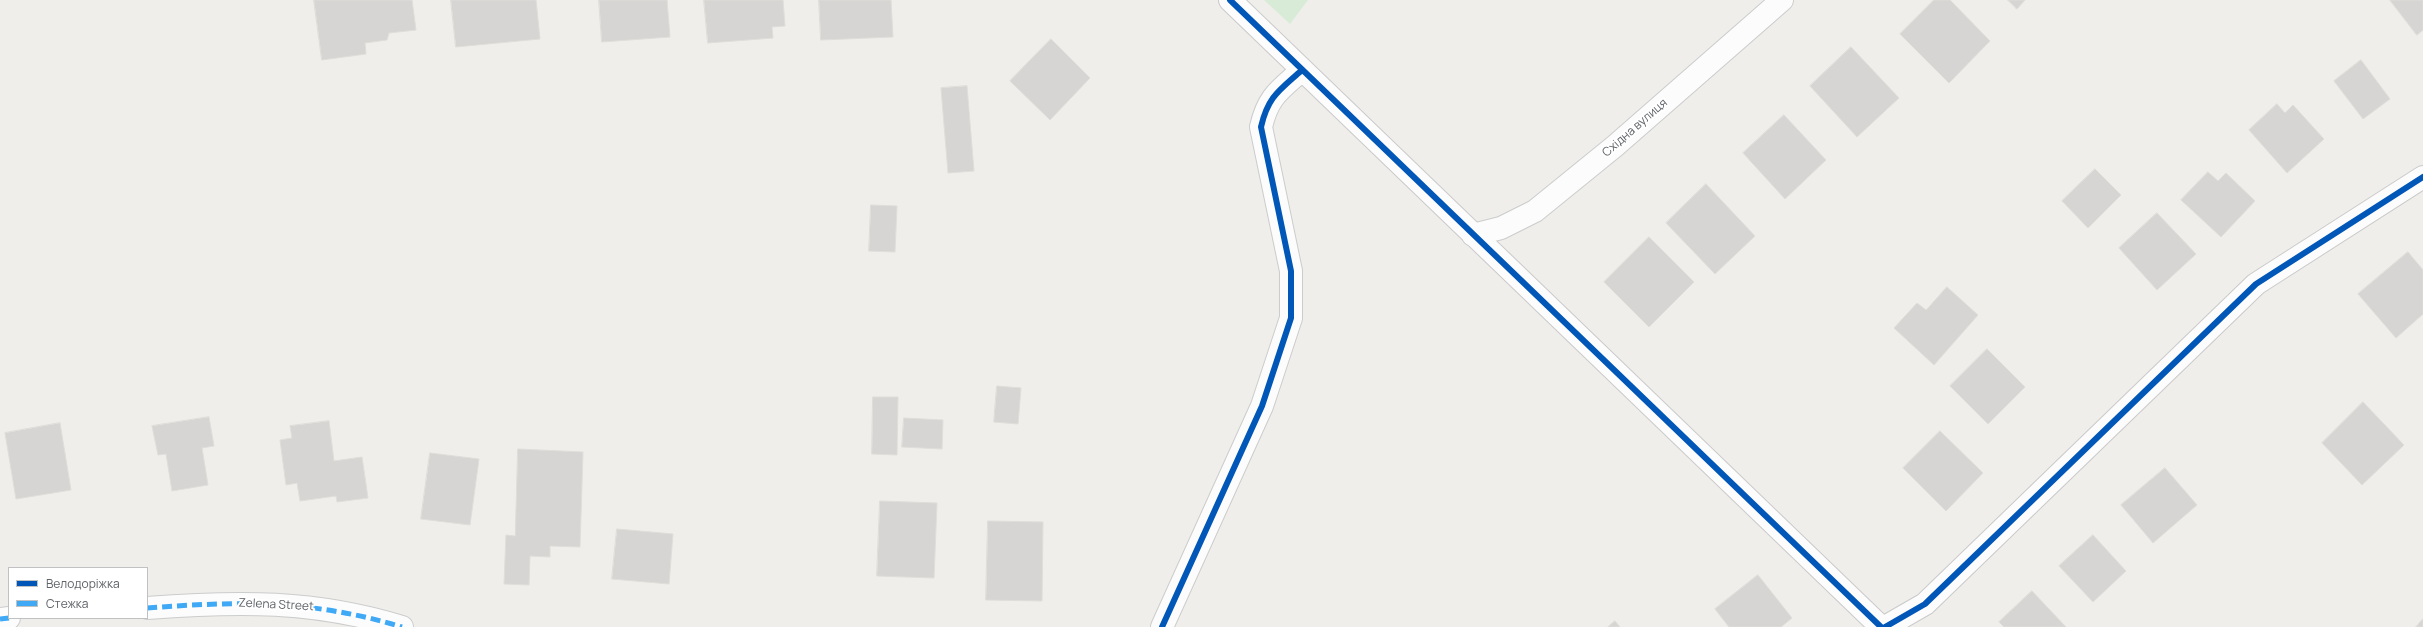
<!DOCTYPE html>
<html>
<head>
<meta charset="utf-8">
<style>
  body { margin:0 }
  #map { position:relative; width:2423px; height:627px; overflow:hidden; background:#efeeea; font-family:Manrope,sans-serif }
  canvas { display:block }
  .legend { position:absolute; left:8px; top:567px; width:140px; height:52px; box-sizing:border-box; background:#fff; border:1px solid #bfc1c3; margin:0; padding:5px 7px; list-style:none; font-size:12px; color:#5f6368 }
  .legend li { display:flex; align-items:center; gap:8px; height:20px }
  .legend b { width:20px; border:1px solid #bfc1c3 }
</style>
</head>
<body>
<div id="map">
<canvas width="2423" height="627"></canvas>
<ul class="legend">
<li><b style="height:5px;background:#0057b8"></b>Велодоріжка</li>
<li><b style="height:5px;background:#3fa9f5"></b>Стежка</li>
</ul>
</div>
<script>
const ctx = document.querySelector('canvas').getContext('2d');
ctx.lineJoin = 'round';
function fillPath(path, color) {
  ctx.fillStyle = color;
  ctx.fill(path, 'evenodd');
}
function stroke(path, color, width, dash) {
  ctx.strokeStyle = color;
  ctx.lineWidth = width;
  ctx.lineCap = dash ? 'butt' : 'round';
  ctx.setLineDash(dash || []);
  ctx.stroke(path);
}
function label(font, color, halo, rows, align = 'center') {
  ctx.font = font + ' Manrope,sans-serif';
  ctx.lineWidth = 4;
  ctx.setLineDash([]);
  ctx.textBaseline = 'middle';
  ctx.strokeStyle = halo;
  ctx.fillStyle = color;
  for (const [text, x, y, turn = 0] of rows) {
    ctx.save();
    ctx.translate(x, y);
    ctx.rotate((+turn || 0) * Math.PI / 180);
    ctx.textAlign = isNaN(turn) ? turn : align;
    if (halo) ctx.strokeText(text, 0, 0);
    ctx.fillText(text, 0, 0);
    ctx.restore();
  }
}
const green = new Path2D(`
  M1264,0h44l-18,24z`);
const building = new Path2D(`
  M314,0h98l4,30 -27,3 -2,7 -22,3 1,11 -44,6z
  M451,0h85l4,39 -84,8z
  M599,0h68l3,37 -68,5z
  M704,0h79l2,26 -13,1 1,11 -65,5z
  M819,0h72l2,37 -72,3z
  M1934,0h16l40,41 -41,42 -49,-49z
  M2008,0h17l-8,9z
  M2390,0h33v30l-6,5z
  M1051,39l39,39 -40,42 -40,-39z
  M1851,47l48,51 -42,39 -47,-51z
  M2361,60l29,39 -27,20 -29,-38z
  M967,86l7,85 -26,2 -7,-85z
  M2277,104l8,9 8,-8 31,34 -37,34 -38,-43z
  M1784,115l42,45 -41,39 -42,-46z
  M2095,169l26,26 -33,33 -26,-27z
  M2208,172l10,9 8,-8 29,28 -34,36 -40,-37z
  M1706,184l49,52 -40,38 -49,-51z
  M871,205l26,1 -2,46 -26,-1z
  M2157,213l39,41 -39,36 -38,-42z
  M1649,237l45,45 -45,45 -45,-45z
  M2408,252l15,18v44l-27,24 -38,-44z
  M1947,287l31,28 -44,50 -40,-37 23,-25 9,7z
  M1987,349l38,38 -37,37 -38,-38z
  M997,386l24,2 -3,36 -24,-2z
  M873,397h25l-1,58 -25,-1z
  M2363,402l41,43 -42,40 -40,-42z
  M209,417l5,29 -12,2 6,37 -36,6 -6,-37 -8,1 -6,-29z
  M904,418l39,2 -1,29 -40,-2z
  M329,421l5,40 28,-4 6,41 -31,4 -1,-6 -36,5 -3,-18 -11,2 -6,-45 12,-2 -2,-12z
  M60,423l11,67 -55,9 -11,-66z
  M1940,431l43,42 -37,38 -43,-43z
  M518,449l65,3 -3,95 -30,-1v11l-20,-1 -1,29 -25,-1 2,-49 9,1z
  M430,453l49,6 -9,66 -49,-6z
  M2165,468l32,37 -44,38 -32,-38z
  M880,501l57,2 -3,75 -57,-2z
  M988,521l55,1 -1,79 -56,-1z
  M617,529l56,5 -4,50 -57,-5z
  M2093,535l33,36 -33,31 -34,-36z
  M1758,575l34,43 -11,9h-52l-14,-18z
  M2032,591l34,36h-62l-5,-5z
  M2423,619v8h-7z
  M1615,621l5,6h-12z`);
const street = new Path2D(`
  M1473,235l28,-7 34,-17 80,-65 167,-146
  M147,608c91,-7 167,-8 255,19
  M0,619l9,-1
  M1162,627l100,-221 29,-88v-47l-30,-144c7,-31 19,-37 41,-57`);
const secondary = new Path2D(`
  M1230,0l651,627
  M1885,627l40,-23 331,-320 167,-107`);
const quiet = new Path2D(`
  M147,608c91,-7 167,-8 255,19
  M0,619l9,-1`);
const cycleway = new Path2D(`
  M1230,0l651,627
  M1162,627l100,-221 29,-88v-47l-30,-144c7,-31 19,-37 41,-57
  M1885,627l40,-23 331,-320 167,-107`);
const streetNames = [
  ["Східна вулиця",1635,128,-41],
  ["Zelena Street",276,605,3]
];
fillPath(green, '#d8ebd6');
fillPath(building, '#d6d5d3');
stroke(building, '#deddd9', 1);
stroke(street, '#cbcccc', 24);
stroke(secondary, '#cacacb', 24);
stroke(street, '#fdfcfc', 22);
stroke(secondary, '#fdfcfc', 22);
stroke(quiet, '#3fa9f5', 5, [10, 5]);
stroke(cycleway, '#0057b8', 6);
label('12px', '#5f6368', '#fff', streetNames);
</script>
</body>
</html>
